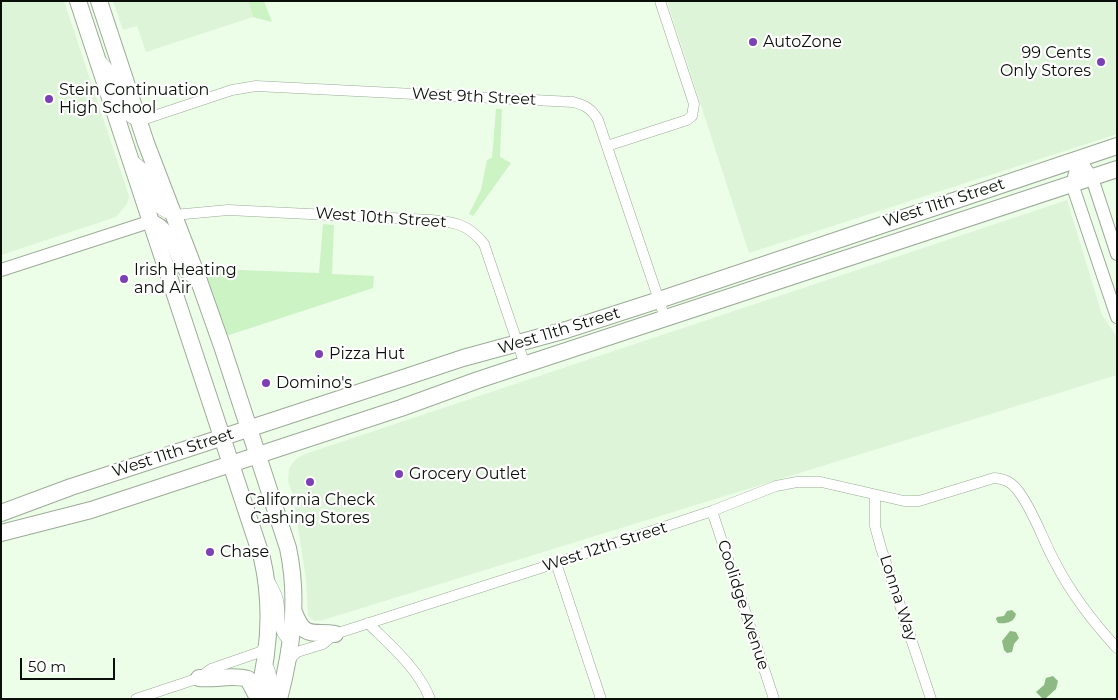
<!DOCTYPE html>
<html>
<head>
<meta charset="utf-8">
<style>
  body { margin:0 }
  #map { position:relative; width:1118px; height:700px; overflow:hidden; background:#ecfde8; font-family:Montserrat,sans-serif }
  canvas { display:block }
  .frame { position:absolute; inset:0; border:2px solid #0a1009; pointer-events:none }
  .scale { position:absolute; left:20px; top:658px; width:95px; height:22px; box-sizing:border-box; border:2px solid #0a1009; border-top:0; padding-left:6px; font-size:15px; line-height:18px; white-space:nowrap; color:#0a1009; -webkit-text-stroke:4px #fff; paint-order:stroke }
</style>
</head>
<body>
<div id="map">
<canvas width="1118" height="700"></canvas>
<div class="frame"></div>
<div class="scale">50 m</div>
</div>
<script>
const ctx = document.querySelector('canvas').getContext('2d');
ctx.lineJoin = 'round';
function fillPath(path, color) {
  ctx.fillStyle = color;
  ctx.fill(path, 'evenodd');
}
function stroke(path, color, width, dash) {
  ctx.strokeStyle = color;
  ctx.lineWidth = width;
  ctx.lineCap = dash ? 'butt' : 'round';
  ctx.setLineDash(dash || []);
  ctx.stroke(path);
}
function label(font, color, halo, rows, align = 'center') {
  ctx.font = font + ' Montserrat,sans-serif';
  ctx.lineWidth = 4.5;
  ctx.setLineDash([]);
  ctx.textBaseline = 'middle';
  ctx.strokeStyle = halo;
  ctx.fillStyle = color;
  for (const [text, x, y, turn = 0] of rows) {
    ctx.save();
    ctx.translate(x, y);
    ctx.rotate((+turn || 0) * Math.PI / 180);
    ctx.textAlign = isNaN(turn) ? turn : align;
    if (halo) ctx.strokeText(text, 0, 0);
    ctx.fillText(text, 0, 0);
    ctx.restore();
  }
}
const built = new Path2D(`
  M1,1h63l65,195 -2,8 -11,13 -115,38z
  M113,1h135l5,16 -107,35 -9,-26 -14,4z
  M667,1h450v133l-368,119z
  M1067,200l35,115 15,22v38l-794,245 -9,1 -6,-5 -2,-37 -13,-84 -5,-14 1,-13 7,-9 9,-5z`);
const green = new Path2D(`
  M248,1h16l8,21 -19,-5z
  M496,109h6l-2,48 11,6 -38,53 -4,-2 12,-24 6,-30 5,-2z
  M323,224l11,1 -2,49 42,2 -1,12 -147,48 -22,-64 10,-3 105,4z`);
const water = new Path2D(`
  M1012,610l4,4c-2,9 -11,10 -18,9l-2,-4 1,-2 7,-1 3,-5z
  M1010,631l6,1 3,6 -5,6 -2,8 -5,1 -3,-3 -2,-9z
  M1053,676l5,5 -2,8 -11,10h-2l-7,-7 8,-7 2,-7z`);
const minor = new Path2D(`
  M100,60c4,4 10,9 13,15 7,14 7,45 26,46l93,-31 24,-4 317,16c12,3 19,7 25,18l67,198
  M607,146l80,-26 5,-4 2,-12 -34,-103
  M132,159l11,9 17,41 6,4 8,2 54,-5 203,10c24,2 37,4 53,24l41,121
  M875,495v31l6,22 50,151
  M712,511l62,188
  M556,563l45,136
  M270,582c3,6 7,12 8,18 4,19 -4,30 14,44
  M368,623c22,22 51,46 62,76
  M289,660l8,-8 26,-8 12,-10 221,-71 156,-52 64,-25 21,-4h24l83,19h15l75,-23c11,1 18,4 25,14 16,22 24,49 37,72 16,31 37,58 61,84
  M263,661c12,11 9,23 5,38
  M136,699l63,-21 12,-9 49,-17 7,-8`);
const tertiary = new Path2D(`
  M1079,159l-7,25 45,133
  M1079,159l13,19 25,76
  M1,270l151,-49c23,7 20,36 34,51 3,4 9,6 13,9`);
const primary = new Path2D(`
  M78,1l184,557c11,48 8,93 -5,141
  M99,1l47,142 53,138 23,65 66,202c11,51 4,101 -9,151
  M1,513l70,-26 335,-110 57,-19 103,-28 93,-30 458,-154
  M1,533l90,-23 310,-102 77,-28 639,-211
  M294,612c10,27 18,19 41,22
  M199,678c17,2 33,-4 49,1l10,19`);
const markers = [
  [753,42,5,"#7c40b6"],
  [1101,62,5,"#7c40b6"],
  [49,99,5,"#7c40b6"],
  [124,279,5,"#7c40b6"],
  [319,354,5,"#7c40b6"],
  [266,383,5,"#7c40b6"],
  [399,474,5,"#7c40b6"],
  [310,482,5,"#7c40b6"],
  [210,552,5,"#7c40b6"]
];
const poiNames = [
  ["AutoZone",763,42],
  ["99 Cents",1091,53,"right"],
  ["Only Stores",1091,71,"right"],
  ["Stein Continuation",59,90],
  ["High School",59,108],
  ["Irish Heating",134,270],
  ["and Air",134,288],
  ["Pizza Hut",329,354],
  ["Domino's",276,383],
  ["Grocery Outlet",409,474],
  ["California Check",310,500,"center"],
  ["Cashing Stores",310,518,"center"],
  ["Chase",220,552]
];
const streetNames = [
  ["West 9th Street",474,97,3],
  ["West 11th Street",944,203,-18],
  ["West 10th Street",381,218,4],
  ["West 11th Street",559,331,-17],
  ["West 11th Street",173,453,-18],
  ["West 12th Street",605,547,-18],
  ["Lonna Way",898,598,72],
  ["Coolidge Avenue",743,605,72]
];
fillPath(built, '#def4d9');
fillPath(green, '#ccf3c4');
fillPath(water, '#8dba83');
stroke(minor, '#9bab97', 11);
stroke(tertiary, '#9bab97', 14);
stroke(primary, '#9bab97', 18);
stroke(minor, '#fff', 10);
stroke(tertiary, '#fff', 12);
stroke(primary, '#fff', 16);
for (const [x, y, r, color] of markers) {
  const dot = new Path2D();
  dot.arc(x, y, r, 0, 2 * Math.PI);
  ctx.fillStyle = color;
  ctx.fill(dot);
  stroke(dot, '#fff', 2);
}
label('16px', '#0a1009', '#fff', poiNames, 'left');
label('16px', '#0a1009', '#fff', streetNames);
</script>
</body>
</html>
